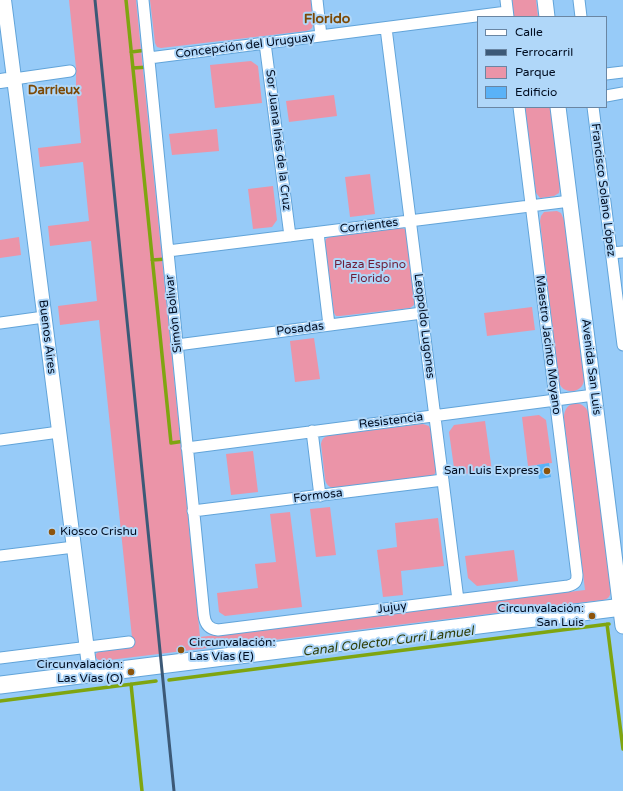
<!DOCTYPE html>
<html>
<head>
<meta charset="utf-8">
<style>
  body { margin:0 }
  #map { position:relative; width:623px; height:791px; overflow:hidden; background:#97cbf8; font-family:"Varela Round",sans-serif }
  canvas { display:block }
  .legend { position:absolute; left:477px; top:16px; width:130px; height:92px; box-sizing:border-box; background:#b0d7f9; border:1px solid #6a86a3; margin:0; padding:5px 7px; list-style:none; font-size:12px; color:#000d21 }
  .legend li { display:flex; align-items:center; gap:8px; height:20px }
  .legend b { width:20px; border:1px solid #6a86a3 }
</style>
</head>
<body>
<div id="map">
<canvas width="623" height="791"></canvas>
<ul class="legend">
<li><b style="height:5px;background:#fff"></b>Calle</li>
<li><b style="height:5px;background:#3c5977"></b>Ferrocarril</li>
<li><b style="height:11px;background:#eb94a8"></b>Parque</li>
<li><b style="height:11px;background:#5ab2f7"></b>Edificio</li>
</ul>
</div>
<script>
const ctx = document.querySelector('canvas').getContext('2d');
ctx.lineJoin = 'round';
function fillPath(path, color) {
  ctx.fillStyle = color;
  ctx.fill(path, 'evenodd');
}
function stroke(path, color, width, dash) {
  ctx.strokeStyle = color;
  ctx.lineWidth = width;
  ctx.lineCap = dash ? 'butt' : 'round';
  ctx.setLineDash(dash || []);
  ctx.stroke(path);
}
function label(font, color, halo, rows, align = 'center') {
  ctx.font = font + ' "Varela Round",sans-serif';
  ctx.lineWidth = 4;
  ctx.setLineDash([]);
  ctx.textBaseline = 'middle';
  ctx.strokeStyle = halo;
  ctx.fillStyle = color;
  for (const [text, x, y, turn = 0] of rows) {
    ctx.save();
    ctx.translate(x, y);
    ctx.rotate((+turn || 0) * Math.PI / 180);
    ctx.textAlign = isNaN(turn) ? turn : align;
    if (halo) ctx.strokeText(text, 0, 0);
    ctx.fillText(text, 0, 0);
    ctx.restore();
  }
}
const green = new Path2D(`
  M69,0h67l64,637 385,-47 -21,-171c-1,-20 21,-21 26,-3l21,173c0,6 -2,10 -8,11l-502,61 -4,-2 -2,-4 3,-3 35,-5 -34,-327 -39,5 -2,-19 39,-5 -6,-60 -41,5 -2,-20 41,-5 -6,-59 -43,5 -2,-19 43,-5 -5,-55v-20z
  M150,0h161c0,6 4,23 1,28 -2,2 -4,2 -6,3l-145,17 -4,-1 -2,-4z
  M512,0h24l2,17h-24z
  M251,61l7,5 4,37 -47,5 -5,-43z
  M334,95l3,21 -48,6 -3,-21z
  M525,107h25l10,80 -1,6 -5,3 -14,2 -4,-5z
  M217,129l2,22 -47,4 -3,-21z
  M370,174l5,40 -25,3 -5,-40z
  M273,186l4,34 -5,7 -19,2 -5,-40z
  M557,211l4,2 3,7 20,160c-1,14 -22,15 -25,2l-19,-161 1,-5 3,-4z
  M401,228l4,1 1,3 9,69 -1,4 -4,3 -70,8h-4l-2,-3 -9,-71 1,-3 3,-2z
  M19,237l2,18 -21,3v-18z
  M532,307l3,23 -48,6 -3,-23z
  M314,338l6,41 -25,3 -5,-41z
  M539,415l7,5 6,43 -24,3 -6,-49z
  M485,421l7,50 -37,4 -6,-43 5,-7z
  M423,424l6,2 2,5 6,39 -3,5 -4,2 -96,11c-6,-1 -8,-4 -9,-9l-4,-35c1,-6 4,-8 10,-9z
  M253,451l5,41 -27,3 -5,-41z
  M330,507l6,48 -20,2 -6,-48z
  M290,512l12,95 -77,9 -6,-4 -2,-19 41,-5 -3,-24 21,-2 -6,-48z
  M438,518l6,48 -43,5 2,24 -20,2 -6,-47 20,-3 -2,-24z
  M514,550l4,31 -41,5 -9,-8 -3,-22z`);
const stream = new Path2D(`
  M126,0l45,443 14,-2
  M131,52l16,-2
  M133,68l16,-1
  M152,260l15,-1
  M607,624l16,125
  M169,680l440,-56
  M131,684l11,107
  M0,701l156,-20`);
const building = new Path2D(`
  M549,463l2,14 -12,2 -2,-14z`);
const minor = new Path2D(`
  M143,0l61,615c1,9 5,14 14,15l350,-44c7,-2 9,-4 9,-11l-58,-468
  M317,0l4,36
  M506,0l2,17
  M579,0l2,17
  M386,28l72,572
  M265,43l25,193
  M149,58l358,-46
  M606,74l17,-2
  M14,79l56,-8
  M606,96l17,-3
  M593,107l30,238
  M318,233l11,92
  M168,251l402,-50
  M611,253l12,-1
  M0,323l44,-6
  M177,345l245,-32
  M312,431l8,65
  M0,440l59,-8
  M187,448l407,-53
  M193,511l250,-31
  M0,556l74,-9
  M0,658l129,-16`);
const tertiary = new Path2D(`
  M4,0l86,673
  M0,81l14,-2`);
const secondary = new Path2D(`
  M545,0l2,17
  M558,107l65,519`);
const primary = new Path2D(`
  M0,685l623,-78`);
const rail = new Path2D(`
  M95,0l79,791`);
const markers = [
  [547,471,4,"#8d540c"],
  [52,532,4,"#8d540c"],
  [592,616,4,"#8d540c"],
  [181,650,4,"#8d540c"],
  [131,672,4,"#8d540c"]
];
const streetNames = [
  ["Concepción del Uruguay",245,46,-7],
  ["Sor Juana Inés de la Cruz",278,140,83],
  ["Francisco Solano López",603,190,83],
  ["Corrientes",369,226,-7],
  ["Simón Bolivar",174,314,-96],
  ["Leopoldo Lugones",424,326,83],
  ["Posadas",300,329,-7],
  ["Buenos Aires",47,337,83],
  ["Maestro Jacinto Moyano",548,345,83],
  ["Avenida San Luis",591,367,83],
  ["Resistencia",391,421,-7],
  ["Formosa",318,496,-7],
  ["Jujuy",392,608,-7]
];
const parkNames = [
  ["Plaza Espino",370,265],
  ["Florido",370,279]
];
const poiNames = [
  ["San Luis Express",539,471],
  ["Kiosco Crishu",60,532,"left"],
  ["Circunvalación:",584,609],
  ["San Luis",584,623],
  ["Circunvalación:",189,643,"left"],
  ["Las Vías (E)",189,657,"left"],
  ["Circunvalación:",123,665],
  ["Las Vías (O)",123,679]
];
const neighbourhoodNames = [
  ["Darrieux",54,91]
];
const waterNames = [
  ["Canal Colector Curri Lamuel",388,642,-7]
];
const quarterNames = [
  ["Florido",327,19]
];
fillPath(green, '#eb94a8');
stroke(stream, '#7fa510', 3.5);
fillPath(building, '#5ab2f7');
stroke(minor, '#62a4d9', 13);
stroke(tertiary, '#62a4d9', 16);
stroke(secondary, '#62a4d9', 17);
stroke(primary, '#62a4d9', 19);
stroke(minor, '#fff', 11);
stroke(tertiary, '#fff', 14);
stroke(secondary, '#fff', 15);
stroke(primary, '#fff', 17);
stroke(rail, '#3c5977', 3);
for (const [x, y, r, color] of markers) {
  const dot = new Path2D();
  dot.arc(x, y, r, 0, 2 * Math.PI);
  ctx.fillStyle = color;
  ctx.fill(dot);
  stroke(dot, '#b0d7f9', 1.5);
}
label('12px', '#000d21', '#b0d7f9', streetNames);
label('12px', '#6f1d38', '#b0d7f9', parkNames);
label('12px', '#000d21', '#b0d7f9', poiNames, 'right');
label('bold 13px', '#7c4905', '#b0d7f9', neighbourhoodNames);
label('italic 13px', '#30400b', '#b0d7f9', waterNames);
label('bold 14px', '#7c4905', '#b0d7f9', quarterNames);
</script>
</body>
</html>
